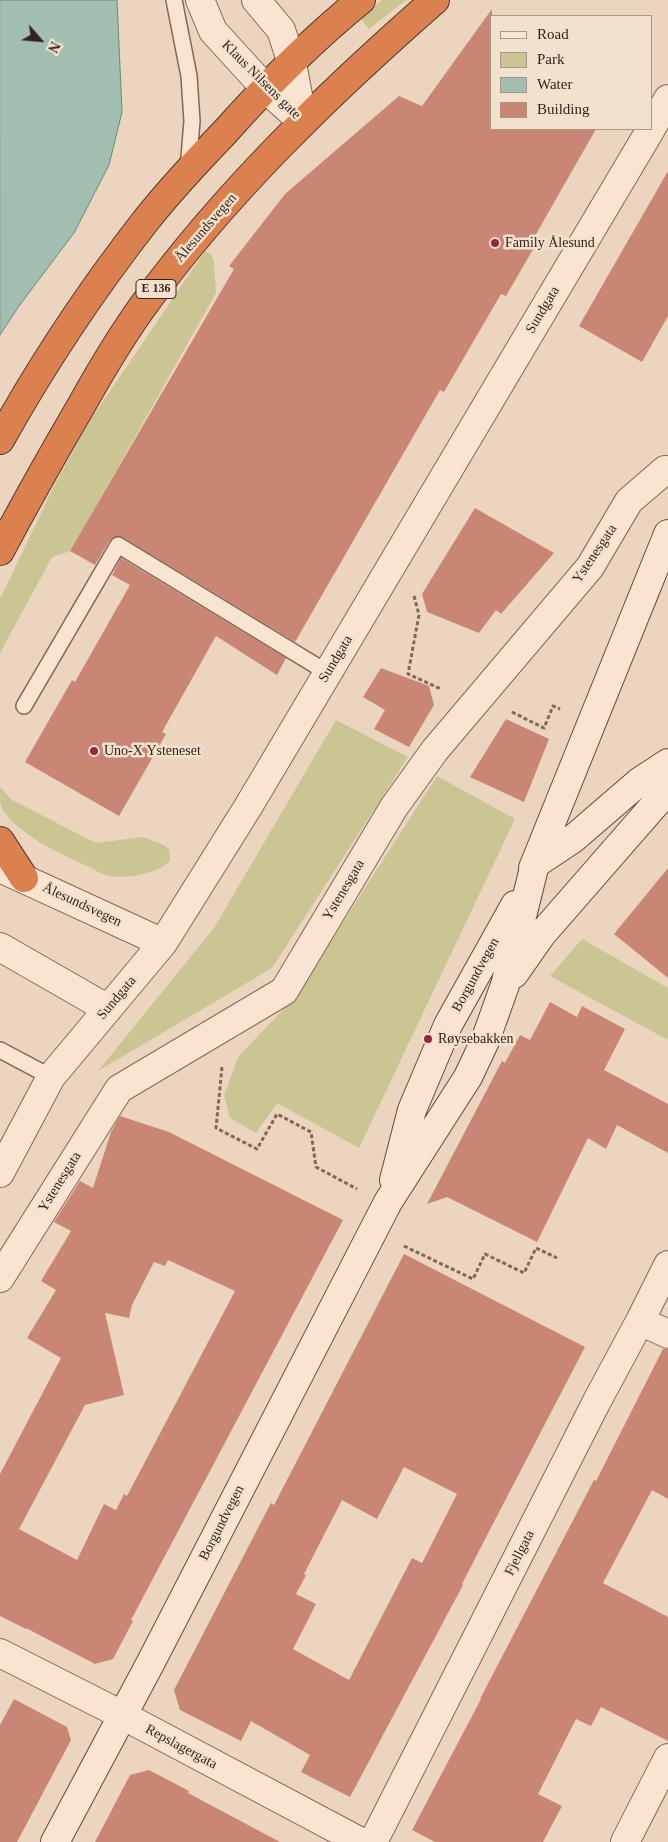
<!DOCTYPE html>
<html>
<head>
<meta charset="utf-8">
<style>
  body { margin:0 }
  #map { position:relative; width:668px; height:1842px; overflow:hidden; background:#ecd5be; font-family:"Times New Roman",serif }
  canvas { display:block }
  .legend { position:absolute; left:490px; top:15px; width:162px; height:115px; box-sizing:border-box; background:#f4e1cd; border:1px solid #a79586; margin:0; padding:6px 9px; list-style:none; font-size:15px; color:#34221c }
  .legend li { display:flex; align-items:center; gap:10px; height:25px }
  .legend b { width:25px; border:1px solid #a79586 }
  .north { position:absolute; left:15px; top:15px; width:50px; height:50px; -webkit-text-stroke:4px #f4e1cd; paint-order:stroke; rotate:117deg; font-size:14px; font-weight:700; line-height:20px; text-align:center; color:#34221c }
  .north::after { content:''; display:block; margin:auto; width:18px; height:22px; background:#34221c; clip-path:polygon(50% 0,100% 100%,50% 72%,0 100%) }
</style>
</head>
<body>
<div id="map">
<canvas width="668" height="1842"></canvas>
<ul class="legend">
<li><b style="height:6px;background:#f8e4d1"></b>Road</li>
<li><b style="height:14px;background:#cac593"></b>Park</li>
<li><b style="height:14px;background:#a1beb0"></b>Water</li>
<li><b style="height:14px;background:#ca8674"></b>Building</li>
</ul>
<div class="north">N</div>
</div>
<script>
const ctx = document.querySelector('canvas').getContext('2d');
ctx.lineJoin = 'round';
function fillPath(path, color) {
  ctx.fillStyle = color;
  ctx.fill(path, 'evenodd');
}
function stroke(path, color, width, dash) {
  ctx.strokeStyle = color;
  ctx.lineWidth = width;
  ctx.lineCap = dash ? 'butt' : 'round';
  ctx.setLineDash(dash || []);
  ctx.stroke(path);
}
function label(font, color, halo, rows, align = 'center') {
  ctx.font = font + ' "Times New Roman",serif';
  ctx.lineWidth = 5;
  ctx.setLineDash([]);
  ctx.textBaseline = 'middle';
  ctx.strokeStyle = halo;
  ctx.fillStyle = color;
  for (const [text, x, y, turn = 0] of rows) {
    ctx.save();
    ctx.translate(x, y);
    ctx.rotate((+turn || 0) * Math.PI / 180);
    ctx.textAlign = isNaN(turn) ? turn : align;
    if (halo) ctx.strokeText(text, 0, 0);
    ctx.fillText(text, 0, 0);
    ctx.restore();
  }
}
const green = new Path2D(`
  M382,0h24l-37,29 -8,-10z
  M205,251l6,3 3,7 2,32 -145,258 -19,6 -52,96v-54l53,-111 38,-69z
  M336,720l72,37 -136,211 -174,103 116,-143z
  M437,776l78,43 -156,329 -82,-45 -21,30 -26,-15 -6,-22 14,-39 57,-60z
  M0,787l12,13 84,43 47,-6 21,8 5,4 1,11c-10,14 -45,19 -61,16 -8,-2 -17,-8 -24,-11 -26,-12 -71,-32 -84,-59 -1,-5 -1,-13 -1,-19z
  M582,939l86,49v52l-118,-64z`);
const water = new Path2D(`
  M0,0h117l5,112 -13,53 -35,68 -55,73 -19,29z`);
const building = new Path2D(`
  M492,9v120h104l-65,114 4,3 -29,50 -5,-2 -57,98 -4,-2 -145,252 -173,-105h-8l-4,3 -15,25 -25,-14 164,-282 -5,-3 56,-72 114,-98 23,10z
  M668,171v145l-26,46 -63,-36z
  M475,508l79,45 -53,61 -5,-4 -17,23 -52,-21 -5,-18z
  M121,558l165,100 -9,17 -61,-39 -54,96 4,2 -47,82 -94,-54 47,-82 3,2 55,-97 -18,-10z
  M381,668l48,18 5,19 -25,42 -35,-18 11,-19 -22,-13z
  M506,719l43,20 -25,63 -54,-25z
  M668,868v110l-54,-44z
  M550,1002l27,15 5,-11 43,23 -21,41 64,34v49l-51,-28 -11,24 -18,-11 -51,104 -90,-45 -20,7 75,-143 3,2 15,-28 10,5z
  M120,1116l49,16 174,88 -212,400 2,1 -20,38 -18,5 -69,-36v1l-26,-13v-142l61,-116 -34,-20 29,-48 -15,-9 30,-50 -17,-9 26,-41 13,7 18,-56zM168,1260l67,31 -108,205 -3,-2 -8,16 -12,-6 -27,56 -58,-31 66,-124 39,-10 -19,-82 24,5 3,-13 22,-43 11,4z
  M404,1254l181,93 -89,171 -34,66 1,1 -113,212 -49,-25 9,-17 -59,-34 -10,20 -61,-31 -6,-20 97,-187 3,2zM404,1467l53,27 -35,69 -10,-5 -63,122 -56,-31 23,-45 -20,-10 10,-19 -2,-1 38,-74 35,19z
  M663,1349h5v150l-16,-9 -49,93 65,34v124l-67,-34 -10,19 -15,-7 -38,75 24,12 -19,36h-108l-23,-12 69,-131h-1l114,-219 2,1z
  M14,1699l53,28 4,13 -54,102h-17v-117z
  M149,1770l40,21 -1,2 92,49h-185l35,-67z`);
const path = new Path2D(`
  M414,596l5,19 -11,59 33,15
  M512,712l32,16 9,-22 7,3
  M222,1067l-6,61 41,21 20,-35 34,18 5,35 41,22
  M404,1246l69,33 12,-25 39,19 12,-25 21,10`);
const lane = new Path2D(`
  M174,0l15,76 3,45 -4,48
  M24,706l94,-161 210,128
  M0,1050l51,27`);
const street = new Path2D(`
  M200,0l13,31 52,57 38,34
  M256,0l25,30 11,33 11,59
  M652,127l16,-28
  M0,868l163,75
  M0,947l108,62
  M0,1173l51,-96 112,-134 85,-136 403,-678
  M0,1278l119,-189 165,-98 110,-184 41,-57 155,-183 39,-66 36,-31 3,1
  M640,1321l28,13
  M0,1653l122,62 239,127
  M373,1842l224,-441 43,-80 28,-56
  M625,1842l43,-84`);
const secondary = new Path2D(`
  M533,868l135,-334
  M514,974l28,-40 116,-133 10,-13
  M394,1180l18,-70 36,-85 67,-120
  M55,1842l96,-180 237,-460 80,-125 17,-36 20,-56 30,-121 39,-26 65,-56 29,-19`);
const highway = new Path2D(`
  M0,440c43,-77 92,-151 147,-221 24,-30 51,-59 78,-87 42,-47 87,-92 136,-132
  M0,551c26,-49 53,-97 81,-145 19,-34 39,-68 62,-100 83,-114 186,-213 292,-306
  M0,841l24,37`);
const markers = [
  [495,243,5,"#91293f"],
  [94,751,5,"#91293f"],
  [428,1039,5,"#91293f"]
];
const shields = [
  [156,289,40]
];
const shieldNames = [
  ["E 136",156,289]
];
const streetNames = [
  ["Klaus Nilsens gate",261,80,45],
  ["Ålesundsvegen",206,228,-49],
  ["Sundgata",543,310,-59],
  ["Ystenesgata",595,554,-56],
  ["Sundgata",336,659,-59],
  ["Ystenesgata",344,890,-59],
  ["Ålesundsvegen",82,905,25],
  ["Borgundvegen",476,975,-61],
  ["Sundgata",117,998,-50],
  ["Ystenesgata",60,1182,-58],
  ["Borgundvegen",222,1523,-63],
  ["Fjellgata",520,1553,-63],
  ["Repslagergata",181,1747,28]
];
const poiNames = [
  ["Family Ålesund",505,243],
  ["Uno-X Ysteneset",104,751],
  ["Røysebakken",438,1039]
];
fillPath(green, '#cac593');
fillPath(water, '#a1beb0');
stroke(water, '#698b7c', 1);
fillPath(building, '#ca8674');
stroke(lane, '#846657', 18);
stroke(street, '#846657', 30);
stroke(secondary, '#65473b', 30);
stroke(highway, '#51362c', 30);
stroke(path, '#846657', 3, [4, 2.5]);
stroke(lane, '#f8e4d1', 15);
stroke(street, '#f8e4d1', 28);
stroke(secondary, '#f8e4d1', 28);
stroke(highway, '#db814f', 28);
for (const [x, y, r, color] of markers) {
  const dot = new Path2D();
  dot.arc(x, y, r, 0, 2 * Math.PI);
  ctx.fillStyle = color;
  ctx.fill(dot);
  stroke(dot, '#f4e1cd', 2);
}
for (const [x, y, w] of shields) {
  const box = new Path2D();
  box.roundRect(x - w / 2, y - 9.5, w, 19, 4);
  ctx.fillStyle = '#f4e1cd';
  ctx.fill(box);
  stroke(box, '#34221c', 1);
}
label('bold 12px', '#34221c', null, shieldNames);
label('14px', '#34221c', '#f4e1cd', streetNames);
label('14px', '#34221c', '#f4e1cd', poiNames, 'left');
</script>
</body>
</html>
